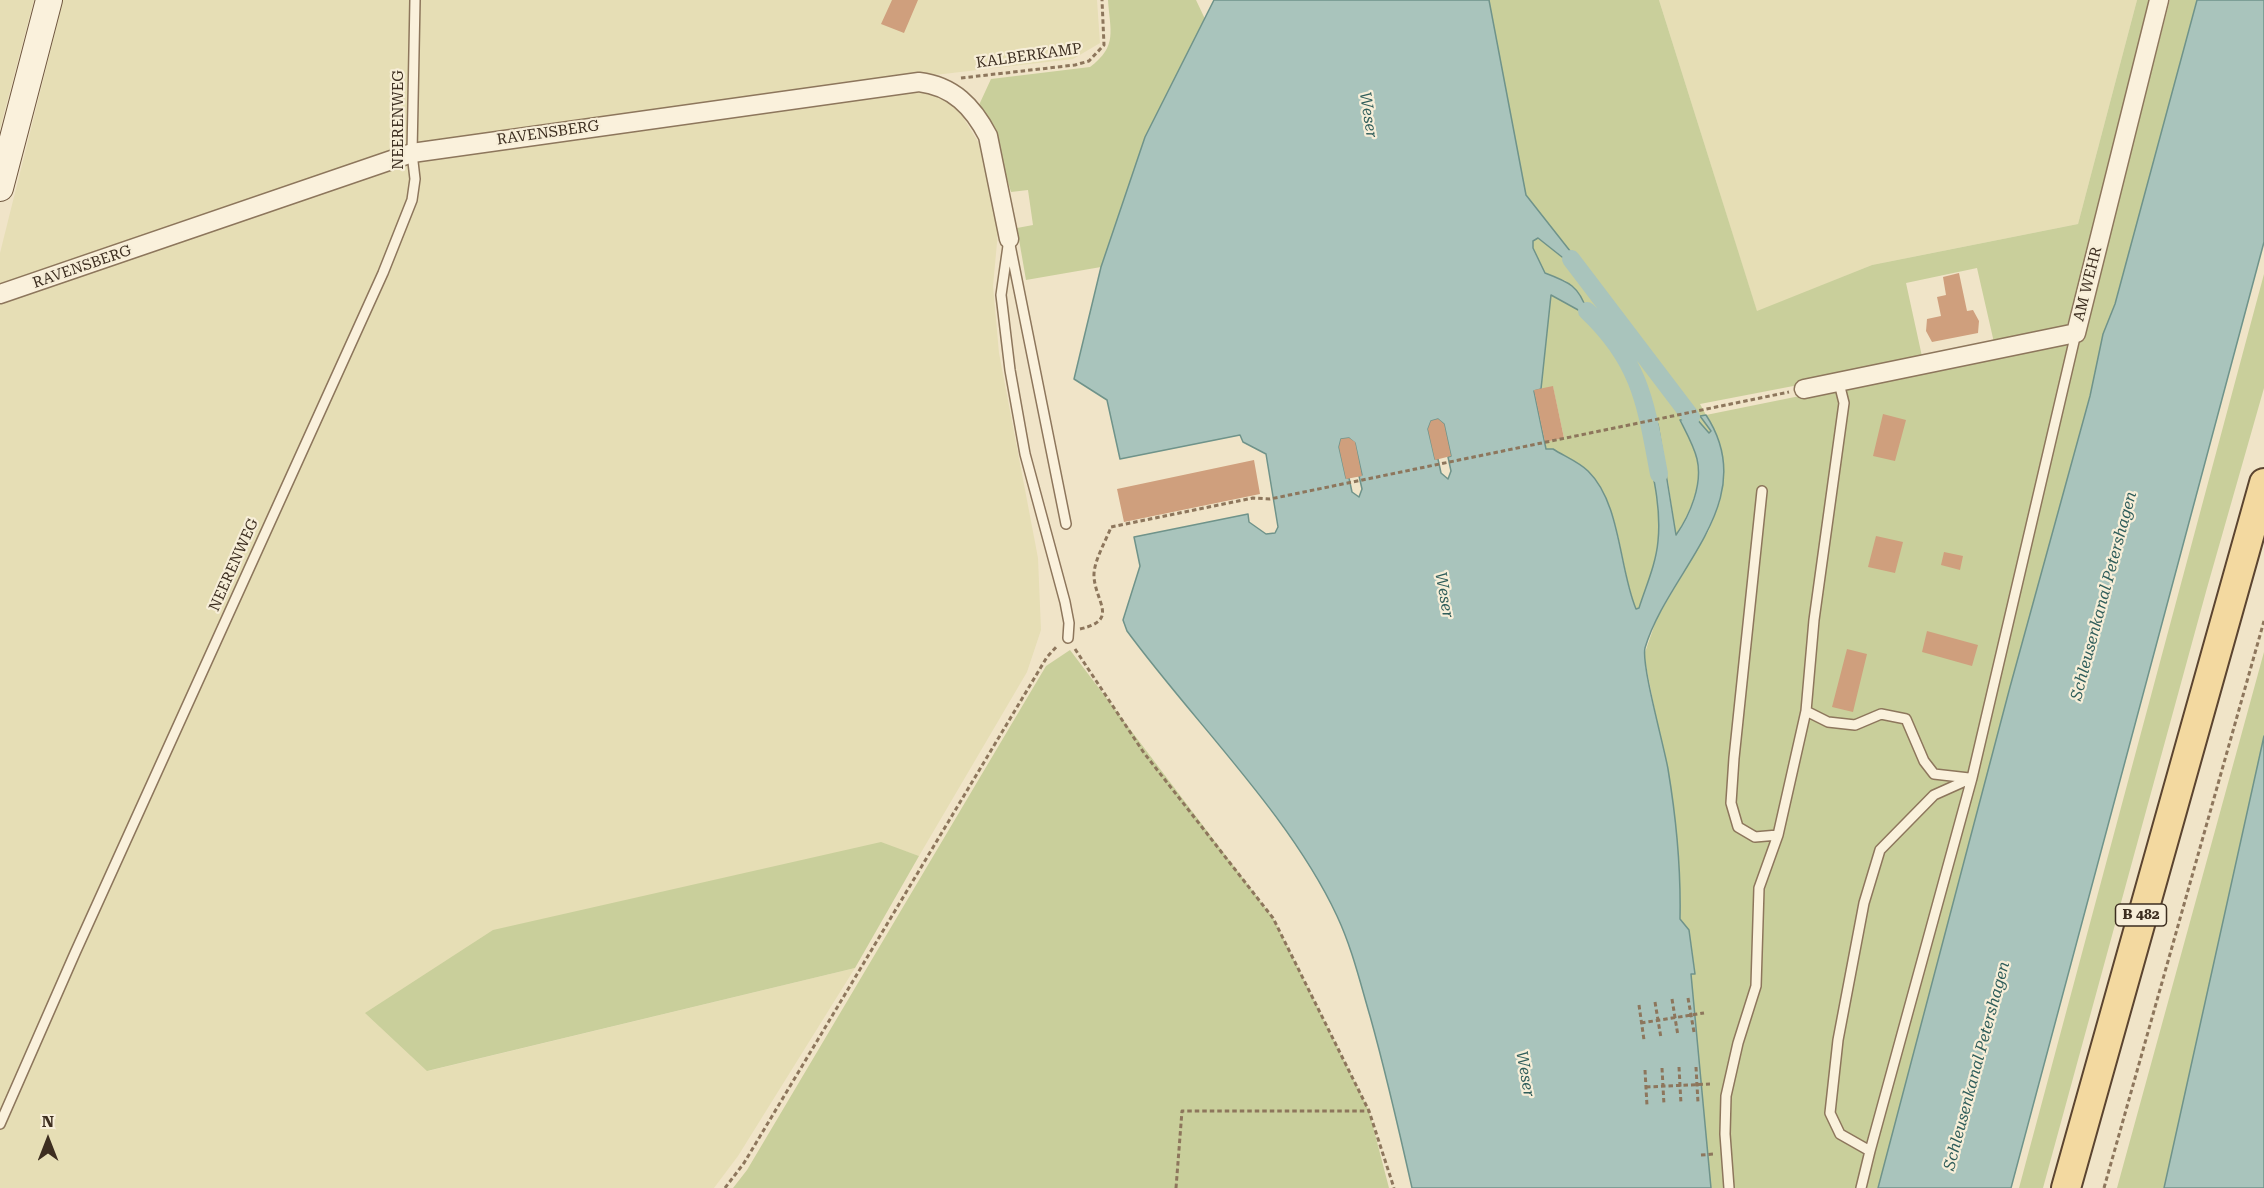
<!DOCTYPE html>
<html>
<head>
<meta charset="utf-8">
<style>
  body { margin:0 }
  #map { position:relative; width:2264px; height:1188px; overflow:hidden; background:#f0e4c8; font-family:"Roboto Serif",serif }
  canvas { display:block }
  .north { position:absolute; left:18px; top:1110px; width:60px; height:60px; -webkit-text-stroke:4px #f7eed8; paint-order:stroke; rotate:0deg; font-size:16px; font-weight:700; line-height:24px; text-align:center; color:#3d2e20 }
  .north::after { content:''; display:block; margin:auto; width:21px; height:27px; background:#3d2e20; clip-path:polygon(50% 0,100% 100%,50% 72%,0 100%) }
</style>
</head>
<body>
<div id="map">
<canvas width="2264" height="1188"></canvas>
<div class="north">N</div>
</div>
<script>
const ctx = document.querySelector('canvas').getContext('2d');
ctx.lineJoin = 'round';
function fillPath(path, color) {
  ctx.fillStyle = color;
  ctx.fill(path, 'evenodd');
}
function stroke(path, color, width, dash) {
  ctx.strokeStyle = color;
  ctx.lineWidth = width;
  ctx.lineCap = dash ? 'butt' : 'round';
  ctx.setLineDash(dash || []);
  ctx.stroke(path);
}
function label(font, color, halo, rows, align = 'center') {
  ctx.font = font + ' "Roboto Serif",serif';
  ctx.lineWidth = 4.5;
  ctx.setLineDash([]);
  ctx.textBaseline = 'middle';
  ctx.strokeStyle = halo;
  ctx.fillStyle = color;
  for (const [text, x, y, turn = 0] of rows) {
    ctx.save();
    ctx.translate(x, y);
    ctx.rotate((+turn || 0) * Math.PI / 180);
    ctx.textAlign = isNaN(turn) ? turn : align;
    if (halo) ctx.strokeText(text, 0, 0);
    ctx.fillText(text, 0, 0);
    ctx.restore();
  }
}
const farmland = new Path2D(`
  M0,0h34l-34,129z
  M63,0h1034l3,43 -27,16 -251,29 109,5 24,11 25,41 18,87 -5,54 6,67 39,205 3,72 -14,42 -108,184 -38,-13 -453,228 427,-103 -117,188 -24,32h-714v-935z
  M1659,0h478l-59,224 -206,41 -115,47z`);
const green = new Path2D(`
  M1108,0h88l9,19 -60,118 -44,130 -75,13 -9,-52 16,-3 -5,-35 -17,2 -17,-57 -15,-30 12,-26 99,-12c28,-21 20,-36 18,-67z
  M1489,0h170l98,311 115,-46 206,-41 59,-224h16l-62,247 -26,85 -70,15 -18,-79 -71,15 17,78 -223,43 6,11 375,-76 89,-339h27l-82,304 -12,30 -13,62 -80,291 -132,501h-167l-20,-214 4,-1 -6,-43 -9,-11 -8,-121 -28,-143 13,-37 52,-88 11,-29 3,-40 -12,-30 -2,2 -29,-13c6,13 14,26 17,39 6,26 -8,55 -21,76l-8,-54 -12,-56 9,48 -11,3 -11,-49c7,37 19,77 15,114 -2,23 -12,46 -19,67l-3,1c-16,-40 -15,-106 -48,-138 -9,-9 -24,-15 -35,-22h-7l-1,-7 19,-4 -11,-51 -12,2 10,-95 29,17 -14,-30 -21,-8 -12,-25v-7l5,-4 28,24 8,-5 -48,-61z
  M2264,274v114l-57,200 -164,600h-24z
  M1070,650l203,268 96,193 20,77h-656l14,-18 299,-504z
  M2264,652v84l-99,452h-48z
  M881,842l38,14 -64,112 -428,103 -62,-58 128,-83z`);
const water = new Path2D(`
  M1214,0h275l37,195 48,61 -7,5 -29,-23 -5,3v7l12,25c24,9 34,13 42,38h-7l-29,-16 -10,94 -7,2 12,58h7c11,7 26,13 35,22 33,32 31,98 48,138l3,-1c7,-22 17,-44 19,-67 4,-38 -8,-77 -15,-114l11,48 11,-2 -7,-49 18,111c14,-20 27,-51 21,-76 -3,-13 -11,-27 -17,-39l15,-3 14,16 2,-2 -11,-15 6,-1c57,87 -38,155 -61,233 -4,16 19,98 23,121 8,48 13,102 12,150l9,11 6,44h-4l20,214h-299c-13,-58 -26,-115 -42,-172 -10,-34 -18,-68 -33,-100 -47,-101 -144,-195 -210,-285l-4,-11 17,-54 -6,-29 114,-23 1,8 17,12 9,-1 3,-6 -12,-73 -23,-12 -3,-7 -120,24 -13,-59 -33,-21 27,-112 44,-130zM1438,419l6,5 7,32 -3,1 3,14 -3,8 -7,-6 -3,-14h-3l-7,-30 3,-8zM1349,438l6,5 7,32 -3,1 3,13 -3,8 -7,-5 -3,-14h-3l-7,-31 2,-8z
  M2197,0h67v242l-253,946h-133l132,-501 80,-291 13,-62 12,-30z
  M2264,736v452h-100z`);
const canal = new Path2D(`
  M1571,259l120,158
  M1587,311c54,51 59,94 72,163`);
const building = new Path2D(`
  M892,0h26l-14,33 -23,-9z
  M1959,273l8,38 6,-1 6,11 -1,12 -46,9 -6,-11 1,-12 14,-3 -4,-19 9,-2 -3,-18z
  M1553,386l11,52 -19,4 -11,-52z
  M1883,414l23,6 -11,41 -22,-5z
  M1438,419l6,5 7,32 -16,4 -7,-31 3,-8z
  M1349,438l6,4 7,34 -16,3 -7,-32 2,-8z
  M1254,460l6,34 -136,28 -7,-33z
  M1876,536l27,6 -8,31 -27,-6z
  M1944,552l19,4 -3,14 -19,-5z
  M1927,631l51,14 -6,21 -50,-14z
  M1847,649l20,5 -14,58 -21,-5z`);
const path = new Path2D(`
  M961,78l114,-13 14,-4 15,-16 -2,-45
  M1080,629c39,-9 16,-26 14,-52 -1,-15 12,-36 17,-50l142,-29 17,1 519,-107
  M1075,649l69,104 129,165 96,193 25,77
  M1688,998l6,34
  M1672,999l6,37
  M1655,1002l6,36
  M1639,1005l5,35
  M1641,1023l63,-10
  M1679,1067l2,37
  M1696,1067l2,36
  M1662,1068l2,37
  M1645,1070l2,36
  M1646,1087l64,-3
  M1701,1155l13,-1
  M725,1188l19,-25 303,-506 11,-12
  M1176,1188l6,-77h187
  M2104,1188l160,-567`);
const lane = new Path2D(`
  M1009,239l-8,56 9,75 15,84 40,148 4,21 -1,15
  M1010,245l56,279
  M1762,491l-28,267 -3,45 7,24 17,10 23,-2
  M1806,711l22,11 27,3 26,-11 25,5 18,42 10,13 35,4
  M0,1124l75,-171 308,-680 29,-73 3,-21 -3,-26 3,-153
  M1870,1151l102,-373 104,-445
  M1729,1188l-4,-54 1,-38 12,-53 18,-57 3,-98 19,-53 28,-124 8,-91 30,-217 -5,-20
  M1861,1188l9,-37 -30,-17 -10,-21 8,-73 26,-137 16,-53 54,-55 38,-17`);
const street = new Path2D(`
  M0,294l412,-141 507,-71c34,4 54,25 69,54l21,103
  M1804,389l272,-56 83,-333`);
const secondary = new Path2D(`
  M0,188l49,-188`);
const primary = new Path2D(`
  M2066,1188l198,-705`);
const shields = [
  [2141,915,51]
];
const shieldNames = [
  ["B 482",2141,915]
];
const streetNames = [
  ["KALBERKAMP",1029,56,-8],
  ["NEERENWEG",399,120,-90],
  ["RAVENSBERG",548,133,-8],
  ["RAVENSBERG",82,267,-19],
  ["AM WEHR",2088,284,-76],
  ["NEERENWEG",234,565,-66]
];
const waterNames = [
  ["Weser",1368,115,81],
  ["Weser",1444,595,80],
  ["Schleusenkanal Petershagen",2104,596,-75],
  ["Schleusenkanal Petershagen",1977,1066,-75],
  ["Weser",1525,1074,80]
];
fillPath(farmland, '#e6deb5');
fillPath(green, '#c9cf9b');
fillPath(water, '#a9c4bc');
stroke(water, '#6f938a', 1.5);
stroke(canal, '#a9c4bc', 18);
fillPath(building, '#cf9f7d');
stroke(lane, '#8d765c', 12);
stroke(street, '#8d765c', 21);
stroke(secondary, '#6f573f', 28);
stroke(primary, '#5b4430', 32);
stroke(path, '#8d765c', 3, [4.5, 3]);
stroke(lane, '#faf1dc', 9);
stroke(street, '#faf1dc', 18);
stroke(secondary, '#faf1dc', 26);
stroke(primary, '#f3d9a0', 28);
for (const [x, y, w] of shields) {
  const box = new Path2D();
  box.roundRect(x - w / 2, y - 11, w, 22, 4.5);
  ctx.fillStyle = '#f7eed8';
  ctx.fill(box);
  stroke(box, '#3d2e20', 1.5);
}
label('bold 14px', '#3d2e20', null, shieldNames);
label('15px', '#3d2e20', '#f7eed8', streetNames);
label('italic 16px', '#2f5d5a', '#f7eed8', waterNames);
</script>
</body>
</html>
